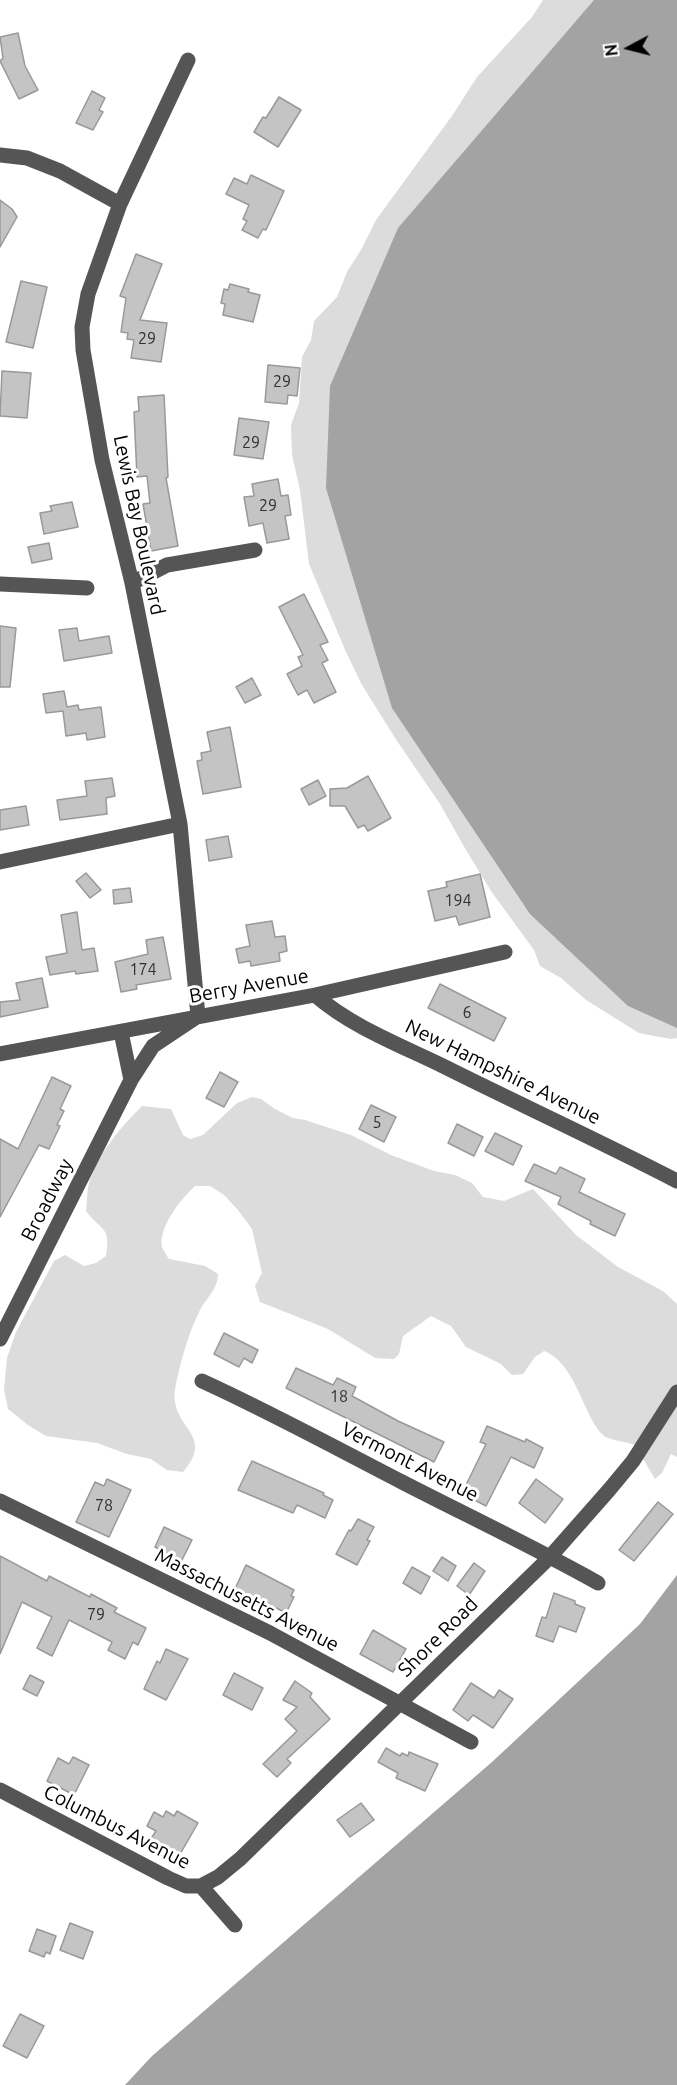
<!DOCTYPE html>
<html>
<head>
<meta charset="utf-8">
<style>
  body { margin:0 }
  #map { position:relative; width:677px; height:2085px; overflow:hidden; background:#fff; font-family:Ubuntu,sans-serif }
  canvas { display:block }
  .north { position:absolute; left:599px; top:18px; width:60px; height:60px; -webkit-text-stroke:4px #fff; paint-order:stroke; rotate:263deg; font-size:16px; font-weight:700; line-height:24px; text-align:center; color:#000 }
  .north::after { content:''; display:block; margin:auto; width:21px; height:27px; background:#000; clip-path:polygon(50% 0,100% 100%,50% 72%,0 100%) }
</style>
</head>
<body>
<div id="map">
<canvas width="677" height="2085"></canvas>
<div class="north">N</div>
</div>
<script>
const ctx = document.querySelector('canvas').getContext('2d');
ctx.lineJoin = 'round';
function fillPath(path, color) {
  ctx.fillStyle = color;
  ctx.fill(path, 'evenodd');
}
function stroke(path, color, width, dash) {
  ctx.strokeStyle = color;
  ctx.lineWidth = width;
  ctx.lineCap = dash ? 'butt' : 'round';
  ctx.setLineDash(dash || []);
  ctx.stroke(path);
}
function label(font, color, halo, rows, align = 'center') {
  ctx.font = font + ' Ubuntu,sans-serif';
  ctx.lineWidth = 6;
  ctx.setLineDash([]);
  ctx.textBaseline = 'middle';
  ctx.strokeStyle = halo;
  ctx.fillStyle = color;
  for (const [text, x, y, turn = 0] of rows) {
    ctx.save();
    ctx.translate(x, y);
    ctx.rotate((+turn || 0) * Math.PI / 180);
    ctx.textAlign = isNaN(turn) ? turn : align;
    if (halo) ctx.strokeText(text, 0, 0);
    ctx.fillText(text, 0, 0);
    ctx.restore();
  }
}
const green = new Path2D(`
  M543,0h134v1038l-7,1 -31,-6 -53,-33 -25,-22 -21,-12 -6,-16 -43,-59 -25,-41 -26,-46 -43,-63 -35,-56 -16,-33 -37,-88 -9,-74 -8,-35 -1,-30 8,-22 3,-46 9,-17 3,-19 23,-24 10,-25 15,-24 14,-28 78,-107 23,-36 55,-60z
  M252,1097l9,2 14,10 18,9 12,2 46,15 40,20 43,16 21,4 17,8 11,14 21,4 29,-12 43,46 42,32 45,24 14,13v153l-6,-3 -9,19 -7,6 -20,-34c-8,-3 -19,-4 -27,-7 -23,-10 -29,-74 -64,-87l-9,6 -12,17 -11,1 -11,-11 -35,-17 -15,-21 -20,-10 -28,20 -4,18 -5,5 -19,-1 -47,-29 -68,-27 -5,-16 7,-13 -10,-44 -14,-19 -14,-15 -14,-9h-15c-13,12 -37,41 -33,61 1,3 5,9 7,12l36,7 13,8c0,15 -11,23 -18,36 -12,24 -20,53 -25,79 -6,39 42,45 8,83l-16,-2 -16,-11 -24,-5 -30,-11 -51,-7 -18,-11 -20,-16 -4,-19 3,-32 9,-26 38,-71 11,-6 19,11 12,-3 10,-7c5,-30 -4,-24 -20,-45 1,-8 1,-17 2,-24 8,-31 32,-59 54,-81l29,3 12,26 7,4 13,-4 34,-32z`);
const water = new Path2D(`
  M594,0h83v1028l-49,-22 -98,-92 -138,-206 -66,-220 4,-102 68,-158z
  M677,1575v510h-552l27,-29 340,-294 148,-138z`);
const building = new Path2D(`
  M18,33l7,33 13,24 -19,9 -19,-38 3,-3 -3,-21z
  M92,91l13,7 -6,12 4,2 -10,18 -17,-7z
  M279,97l22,13 -23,37 -24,-15 9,-15 3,1z
  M251,175l33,16 -18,39 -3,-1 -5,9 -16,-8 5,-9 -4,-2 6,-14 -23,-11 8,-16 13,6z
  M0,200l12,9 5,8 -17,30z
  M136,254l26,10 -22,56 27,3 -6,39 -30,-4 3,-18 -7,-1 1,-6 -7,-1 5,-34 -6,-2z
  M21,281l26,6 -14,61 -27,-6z
  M230,284l19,5 -1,3 12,3 -7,27 -30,-7 2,-11 -4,-1 3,-14 4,1z
  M268,365l32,3 -3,28 -9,-1 -1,9 -22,-2z
  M2,371l29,2 -4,45 -27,-2z
  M164,395l4,82 -2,1 12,68 -27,5 -8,-47 7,-1 -3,-27 -10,1 -3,-65 5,-1 -1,-14z
  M239,418l30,4 -6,37 -29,-4z
  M278,479l3,17 7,-1 3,20 -6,1 4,23 -22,4 -4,-20 -14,3 -5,-29 10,-1 -2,-12z
  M72,502l6,25 -34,7 -4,-21 12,-2 -2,-5z
  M49,543l3,16 -20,4 -4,-16z
  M304,594l24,48 -8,3 8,15 -6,3 14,29 -22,11 -7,-13 -9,5 -11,-21 15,-8 -4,-9 5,-2 -24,-48z
  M0,626l16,2 -6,59h-10z
  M77,628l2,13 30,-5 3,17 -48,8 -5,-31z
  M252,678l9,17 -16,8 -9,-16z
  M64,691l3,16 11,-2 1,5 22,-3 4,30 -18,3 -1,-7 -20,3 -3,-25 -17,2 -3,-19z
  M230,727l11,60 -38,7 -6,-33 5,-1 -1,-7 10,-2 -4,-19z
  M368,776l23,42 -23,13 -4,-6 -6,3 -13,-22h-15v-17l17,-1z
  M112,778l3,18 -9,2 1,16 -47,6 -3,-20 30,-4 -2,-15z
  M318,780l8,16 -17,9 -8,-16z
  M26,806l3,19 -29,5v-20z
  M228,836l4,21 -23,4 -3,-21z
  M86,873l15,17 -11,8 -14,-17z
  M480,874l10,43 -31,8 -3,-9 -21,5 -7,-30 19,-4 -1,-5z
  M130,888l2,14 -18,2 -1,-14z
  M77,912l5,38 12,-2 4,23 -22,3 -1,-3 -25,4 -4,-18 21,-4 -6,-38z
  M272,921l3,16 10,-1 2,15 -8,2 1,8 -29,5 -1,-5 -11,2 -3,-14 14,-3 -4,-21z
  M163,937l8,42 -35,6 1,4 -16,3 -6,-30 33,-8 -2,-14z
  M42,978l6,29 -48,10v-15l20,-2 -4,-17z
  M440,984l66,34 -12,23 -66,-33z
  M220,1072l18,10 -14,25 -18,-9z
  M52,1077l19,9 -11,23 4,2 -7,14 3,1 -11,23 -10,-4 -39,72v-78l18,10z
  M371,1105l25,12 -12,25 -25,-13z
  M457,1124l26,13 -9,19 -26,-13z
  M495,1133l27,13 -9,19 -28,-14z
  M534,1164l22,10 4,-7 25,12 -6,13 46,22 -10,22 -25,-12 1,-3 -33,-17 3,-7 -36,-16z
  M224,1333l34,17 -6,13 -8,-5 -5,9 -25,-13z
  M296,1368l37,17 4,-7 19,9 -4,9 46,25 46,21 -10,20 -148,-74z
  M487,1426l38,16 1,-3 17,9 -9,20 -23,-11 -25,49 -21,-11 3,-7 -3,-1 21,-43 -6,-2z
  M252,1461l72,32 -1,2 10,5 -8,18 -28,-13 -4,8 -55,-23z
  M107,1479l24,11 -22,47 -33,-15 19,-40 9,4z
  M536,1479l27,20 -18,24 -26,-20z
  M658,1502l15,12 -39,47 -15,-11z
  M358,1519l16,8 -7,13 3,1 -13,24 -21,-11 13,-24 2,1z
  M164,1527l28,13 -15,30 -23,-11 5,-10 -4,-2z
  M0,1556l47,25 2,-5 41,21 1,-3 26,14 -3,4 32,16 -8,17 -5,-3 -8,17 -17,-9 4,-8 -43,-22 -17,36 -15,-8 15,-31 -30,-15 -22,52z
  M442,1557l14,9 -8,15 -15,-10z
  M474,1563l11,8 -16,24 -12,-9z
  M246,1565l48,25 -3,6 3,1 -8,16 -27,-14 -2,4 -23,-12z
  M412,1567l18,10 -9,17 -18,-11z
  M554,1593l21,8v3l10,4 -9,24 -17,-6 -6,16 -17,-6 6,-19 4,1z
  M373,1630l33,19 -13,23 -33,-18z
  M166,1649l22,10 -22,41 -22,-11 13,-28 3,2z
  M234,1673l29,15 -11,22 -29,-15z
  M30,1675l14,7 -7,14 -14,-7z
  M295,1681l17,12 -2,4 20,22 -43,40 4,4 -14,14 -14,-13 34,-33 -12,-12 12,-12 -14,-7z
  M471,1683l23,15 5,-8 14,9 -20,29 -20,-13 -5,6 -15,-11z
  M386,1748l14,8 2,-3 6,3 1,-4 29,12 -13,27 -29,-13 2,-5 -20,-11z
  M73,1757l16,8 -15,30 -27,-14 11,-23 11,6z
  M361,1803l13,17 -24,17 -13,-17z
  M166,1811l8,5 3,-5 21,12 -19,33 -29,-16 6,-9 -9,-5 7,-14 9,5z
  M70,1923l23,9 -10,27 -23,-9z
  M37,1929l19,7 -6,18 -4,-2 -2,5 -15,-6z
  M20,2014l24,12 -17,32 -24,-12z`);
const minor = new Path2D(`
  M0,155l27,3 33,13 60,33
  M132,583l35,-18 88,-15
  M0,584l87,4
  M0,862l180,-38
  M315,995c37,32 85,50 128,71 78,39 157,75 234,115
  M0,1054l315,-59 190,-43
  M131,1080l22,-34 45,-30 -18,-192 -48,-241 -30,-123 -19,-110 -1,-23 6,-33 32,-90 68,-144
  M0,1339l131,-259 -10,-48
  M202,1381c68,31 134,67 200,101 66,34 132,65 196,101
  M0,1501l270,132 201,109
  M0,1790l168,88 18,8h15l34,39
  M201,1886l17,-9 22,-18 309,-301 60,-68 24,-29 44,-69`);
const numberNames = [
  ["29",147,339],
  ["29",282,382],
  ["29",251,443],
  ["29",268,506],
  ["194",458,901],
  ["174",143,970],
  ["6",467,1013],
  ["5",377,1123],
  ["18",339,1397],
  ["78",104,1506],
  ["79",96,1615]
];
const streetNames = [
  ["Lewis Bay Boulevard",139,525,78],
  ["Berry Avenue",249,986,-10],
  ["New Hampshire Avenue",503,1072,26],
  ["Broadway",47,1200,-63],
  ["Vermont Avenue",410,1462,27],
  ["Massachusetts Avenue",247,1600,27],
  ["Shore Road",438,1637,-45],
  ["Columbus Avenue",117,1827,27]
];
fillPath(green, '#dcdcdc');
fillPath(water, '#a3a3a3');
fillPath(building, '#c4c4c4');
stroke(building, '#999', 1.5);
stroke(minor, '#555', 15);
label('16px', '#313131', null, numberNames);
label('20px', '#000', '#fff', streetNames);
</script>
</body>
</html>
